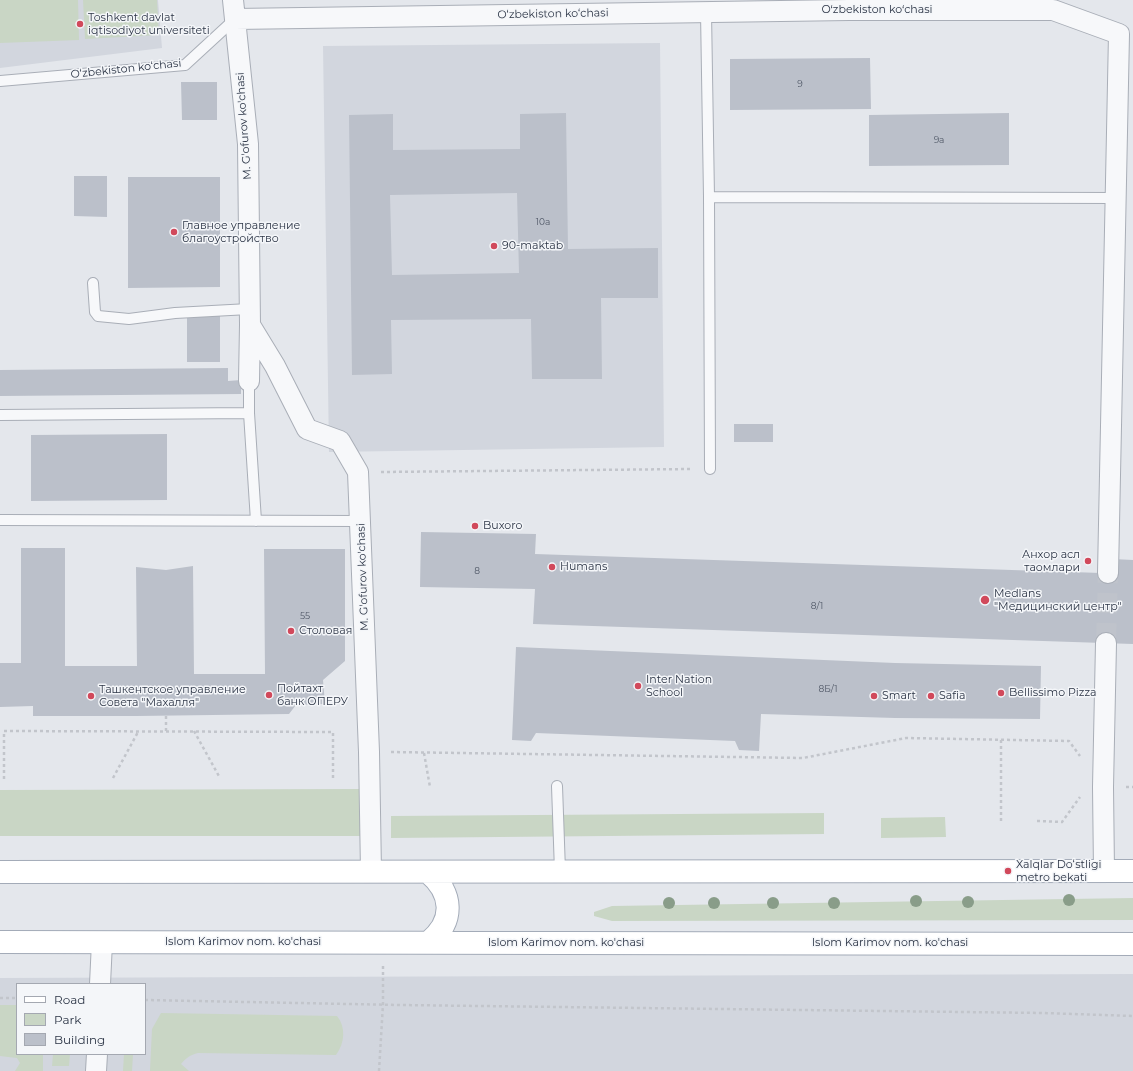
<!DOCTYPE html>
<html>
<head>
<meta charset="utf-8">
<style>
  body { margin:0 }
  #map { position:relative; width:1133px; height:1071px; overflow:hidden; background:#e4e7ec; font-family:Montserrat,sans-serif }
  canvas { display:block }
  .legend { position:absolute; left:16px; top:983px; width:130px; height:72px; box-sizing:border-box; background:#f4f6f9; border:1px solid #a4a8b1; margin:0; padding:5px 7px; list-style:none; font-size:12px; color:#2b3445 }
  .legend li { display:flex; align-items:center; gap:8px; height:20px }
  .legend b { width:20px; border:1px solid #a4a8b1 }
</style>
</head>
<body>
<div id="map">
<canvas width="1133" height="1071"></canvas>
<ul class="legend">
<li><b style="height:5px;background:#fff"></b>Road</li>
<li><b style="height:11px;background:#c9d6c5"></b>Park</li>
<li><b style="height:11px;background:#bbc0ca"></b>Building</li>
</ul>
</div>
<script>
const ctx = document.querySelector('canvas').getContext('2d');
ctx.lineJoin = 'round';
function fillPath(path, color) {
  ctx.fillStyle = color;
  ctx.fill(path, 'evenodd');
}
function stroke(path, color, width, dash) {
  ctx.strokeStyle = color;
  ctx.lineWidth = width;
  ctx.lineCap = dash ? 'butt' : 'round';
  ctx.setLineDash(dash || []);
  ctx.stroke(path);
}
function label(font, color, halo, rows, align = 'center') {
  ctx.font = font + ' Montserrat,sans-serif';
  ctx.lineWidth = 3;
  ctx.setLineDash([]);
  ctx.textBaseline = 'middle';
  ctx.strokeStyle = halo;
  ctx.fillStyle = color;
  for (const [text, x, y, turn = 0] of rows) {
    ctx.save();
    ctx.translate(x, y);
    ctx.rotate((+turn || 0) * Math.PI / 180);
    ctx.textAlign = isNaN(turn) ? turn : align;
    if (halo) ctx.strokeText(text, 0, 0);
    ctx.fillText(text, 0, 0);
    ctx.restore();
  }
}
const built = new Path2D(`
  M0,0h158l4,48 -162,20z
  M660,43l4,404 -335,5 -6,-406z
  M1133,974v97h-1133v-93zM17,984h128v70h-128z`);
const green = new Path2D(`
  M0,0h78l1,40 -79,3z
  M83,0h74l2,35 -74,4z
  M360,789v47h-360v-46z
  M824,813v21l-433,4v-22z
  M945,817l1,20 -65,1v-20z
  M1133,898v22l-521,1 -18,-5v-4l18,-6z
  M0,1005h17v49h26v17h-28l5,-8 -3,-5 -17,-2z
  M161,1013l176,3c9,11 8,27 -1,39l-138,-2c-8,2 -12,5 -17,11l8,7h-39l2,-42z
  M53,1054h17l-1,12h-17z
  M124,1054h9l-1,17h-9z`);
const building = new Path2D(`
  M870,58l1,51 -141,1v-51z
  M181,82h36v38h-35z
  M566,113l2,136 90,-1v50h-57l1,81h-70l-1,-60 -140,1 1,54 -40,1 -3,-260 44,-1v36l127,-1v-35zM517,193l2,80 -127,2 -2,-80z
  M1009,113v52l-140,1v-51z
  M74,176h33v41l-33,-1z
  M128,177h92v110l-92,1z
  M187,315l33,1v46h-33z
  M228,368v13l13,-1v14l-241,2v-26z
  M734,424h39v18h-39z
  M167,434v66l-136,1v-66z
  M421,532l115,2 -1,20 566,19 12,-14 20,1v84l-600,-20 2,-35 -115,-2z
  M21,548h44v118h72l-1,-99 30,3 27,-4 1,108h71l-1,-125h81v112l-22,19 2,24 -29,1 -7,9 -152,2h-104v-10l-33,1v-44h21z
  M516,647l379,16 146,3 -1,53 -145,-1 -134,-4 -2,37 -20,-1 -4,-9 -199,-8 -5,8 -19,-1z`);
const minorTunnel = new Path2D(`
  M1106,643l2,-70`);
const path = new Path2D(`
  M381,472l311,-3
  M166,716v15
  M194,731l26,47
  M391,752l412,6 103,-20 163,3 11,15
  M424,753l6,34
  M113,778l25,-46
  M4,779v-48l329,1v46
  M1126,787h7
  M1001,821v-81
  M1037,821l25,1 18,-25
  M0,998h17
  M145,1000l255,5 643,8 90,3
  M379,1071l4,-67v-38`);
const service = new Path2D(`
  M706,12l3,185 1,272
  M0,81l185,-16 50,-46
  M709,197l407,1
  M93,283l2,29 3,4 31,3 46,-6 74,-4
  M249,381v32l7,108
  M1,415l248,-2
  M0,520l361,1
  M557,786l3,85`);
const minor = new Path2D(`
  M233,0l15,144 2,181 -1,56
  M235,19l614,-9h204l66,24 -11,539
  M250,325l25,41 32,63 33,12 18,31 11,280 2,120
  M1104,871l-1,-84 3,-144
  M100,984l2,-42
  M96,1071l1,-17`);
const primary = new Path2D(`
  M0,872l1133,-1
  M428,872c25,21 27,49 1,70
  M0,942l1133,2`);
const trees = [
  [1069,900],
  [916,901],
  [968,902],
  [669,903],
  [714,903],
  [773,903],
  [834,903]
];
const markers = [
  [80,24,4,"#d1495b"],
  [174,232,4,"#d1495b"],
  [494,246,4,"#d1495b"],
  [475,526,4,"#d1495b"],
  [1088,561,4,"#d1495b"],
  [552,567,4,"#d1495b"],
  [985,600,5,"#d1495b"],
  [291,631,4,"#d1495b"],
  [638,686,4,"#d1495b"],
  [1001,693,4,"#d1495b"],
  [269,695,4,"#d1495b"],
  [91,696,4,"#d1495b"],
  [874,696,4,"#d1495b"],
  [931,696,4,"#d1495b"],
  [1008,871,4,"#d1495b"]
];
const numberNames = [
  ["9",800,84],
  ["9а",939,140],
  ["10a",543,222],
  ["8",477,571],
  ["8/1",817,606],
  ["55",305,616],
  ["8Б/1",828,689]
];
const streetNames = [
  ["O‘zbekiston ko‘chasi",877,10],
  ["O‘zbekiston ko‘chasi",553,14,-1],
  ["O‘zbekiston ko‘chasi",126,69,-6],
  ["M. G'ofurov ko'chasi",244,126,-94],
  ["M. G'ofurov ko'chasi",363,577,-92],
  ["Islom Karimov nom. ko'chasi",243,942],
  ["Islom Karimov nom. ko'chasi",566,943],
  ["Islom Karimov nom. ko'chasi",890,943]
];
const poiNames = [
  ["Toshkent davlat",88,18],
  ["iqtisodiyot universiteti",88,31],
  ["Главное управление",182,226],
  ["благоустройство",182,239],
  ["90-maktab",502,246],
  ["Buxoro",483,526],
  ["Анхор асл",1080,555,"right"],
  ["таомлари",1080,568,"right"],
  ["Humans",560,567],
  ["Medlans",994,594],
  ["\"Медицинский центр\"",994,607],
  ["Столовая",299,631],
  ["Inter Nation",646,680],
  ["School",646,693],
  ["Пойтахт",277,689],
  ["банк ОПЕРУ",277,702],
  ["Ташкентское управление",99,690],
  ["Совета \"Махалля\"",99,703],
  ["Bellissimo Pizza",1009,693],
  ["Smart",882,696],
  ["Safia",939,696],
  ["Xalqlar Doʻstligi",1016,865],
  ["metro bekati",1016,878]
];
fillPath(built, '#d2d6de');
fillPath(green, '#c9d6c5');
fillPath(building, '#bbc0ca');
stroke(minorTunnel, '#bfc3cb', 20, [20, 10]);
stroke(service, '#a9aeb7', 12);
stroke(minor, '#a9aeb7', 22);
stroke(primary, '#a3abb8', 24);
stroke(path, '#c2c5cb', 2.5, [3, 3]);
stroke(service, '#f7f8fa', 10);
stroke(minor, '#f7f8fa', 20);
stroke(primary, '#fff', 22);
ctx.fillStyle = '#899d89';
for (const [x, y] of trees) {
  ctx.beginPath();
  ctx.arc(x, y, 6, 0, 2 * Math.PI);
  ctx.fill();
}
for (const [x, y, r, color] of markers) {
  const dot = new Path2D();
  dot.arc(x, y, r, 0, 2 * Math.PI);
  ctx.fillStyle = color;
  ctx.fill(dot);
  stroke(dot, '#f4f6f9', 1.5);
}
label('9px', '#4f5766', null, numberNames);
label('11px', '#2b3445', '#f4f6f9', streetNames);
label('11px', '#2b3445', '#f4f6f9', poiNames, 'left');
</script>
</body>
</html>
